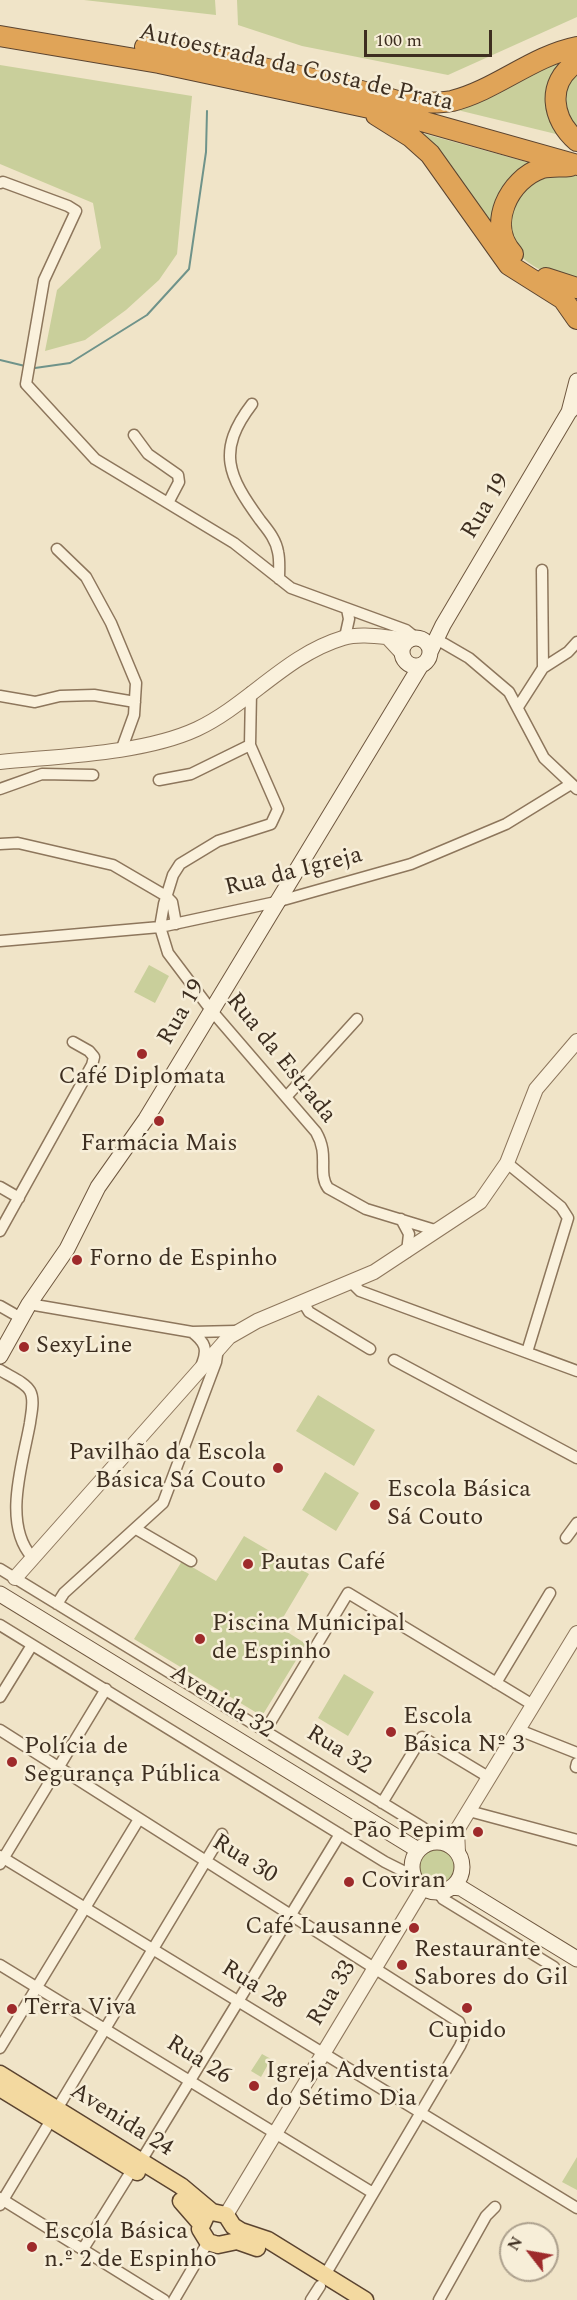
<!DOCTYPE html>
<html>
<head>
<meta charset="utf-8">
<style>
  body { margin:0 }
  #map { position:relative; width:577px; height:2300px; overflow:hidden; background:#f0e4c8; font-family:Spectral,serif }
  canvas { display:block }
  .north { position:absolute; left:499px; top:2222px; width:60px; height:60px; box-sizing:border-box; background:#f7eed8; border:2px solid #ada18e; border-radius:50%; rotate:301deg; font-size:16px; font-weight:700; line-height:24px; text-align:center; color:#3d2e20 }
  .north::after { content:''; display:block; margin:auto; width:21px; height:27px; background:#9e2a2b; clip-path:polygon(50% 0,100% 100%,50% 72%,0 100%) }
  .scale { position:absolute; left:364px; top:30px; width:128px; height:27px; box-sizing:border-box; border:3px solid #3d2e20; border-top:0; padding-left:8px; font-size:18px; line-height:21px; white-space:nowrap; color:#3d2e20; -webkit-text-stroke:4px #f7eed8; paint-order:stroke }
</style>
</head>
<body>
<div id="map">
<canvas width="577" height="2300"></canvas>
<div class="north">N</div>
<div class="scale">100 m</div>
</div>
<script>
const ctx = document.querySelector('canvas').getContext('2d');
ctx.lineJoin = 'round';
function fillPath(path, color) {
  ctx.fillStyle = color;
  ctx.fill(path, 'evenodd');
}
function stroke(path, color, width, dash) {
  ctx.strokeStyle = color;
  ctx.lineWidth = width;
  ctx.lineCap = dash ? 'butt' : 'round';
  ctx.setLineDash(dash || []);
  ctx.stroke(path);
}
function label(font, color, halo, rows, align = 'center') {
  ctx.font = font + ' Spectral,serif';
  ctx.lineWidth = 5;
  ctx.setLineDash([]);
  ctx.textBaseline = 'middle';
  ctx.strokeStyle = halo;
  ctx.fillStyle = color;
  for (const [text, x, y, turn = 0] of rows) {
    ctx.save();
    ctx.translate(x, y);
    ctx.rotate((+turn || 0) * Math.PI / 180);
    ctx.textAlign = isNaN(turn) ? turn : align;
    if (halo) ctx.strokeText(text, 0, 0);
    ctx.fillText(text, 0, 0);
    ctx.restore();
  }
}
const green = new Path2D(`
  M84,0h131l1,15z
  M237,0h340v17l-129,58 -146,-29 -64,-21z
  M562,57l7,4 -9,74 -119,-29z
  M0,65l192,31 -15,158 -18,26 -33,30 -41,30 -40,11 12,-61 44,-42 -8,-45 -93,-39z
  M577,71v59l-11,-14 -1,-29z
  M425,134l105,29 -6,9 -22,70 -80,-102z
  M560,171l17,5v106c-23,-6 -52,-14 -64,-37 -4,-8 -4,-22 -6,-32l21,-32z
  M149,965l20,11 -14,27 -21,-11z
  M318,1395l57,35 -21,36 -58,-35z
  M325,1472l34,21 -23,38 -34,-21z
  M244,1536l65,38 -31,52 28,18 -44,72 -128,-77 48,-78 34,20z
  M344,1674l30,18 -26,44 -30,-18z
  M418 1867a19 19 0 1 1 38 0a19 19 0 1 1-38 0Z
  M262,2054l9,5 -10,18 -10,-6z
  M577,2157v33l-15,-8z`);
const stream = new Path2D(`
  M0,360l25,6
  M35,368l35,-5 77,-48 42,-46 17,-117 1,-41`);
const minor = new Path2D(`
  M0,183l3,-1 65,24 8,5 -32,69 -18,104 69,75 139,84 57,45 115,42 10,8
  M252,404c-36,47 -24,72 8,116 7,9 16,19 18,32 2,8 1,19 1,27
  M134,435l14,19 30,21 1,7 -10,19
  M57,549l29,28 25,46 25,60 -2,32 -12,33
  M345,637l4,-18 -2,-10
  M438,640l31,18 40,34 35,66 33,31
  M543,668l25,-16 9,-10
  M251,692l-1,53 28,64 -7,15 -53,17 -38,23 -7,11 -9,29 -4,23 8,26 43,57 105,122c14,24 1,40 12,56l38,21 72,22
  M0,696l35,6 25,-6 34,-1 41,7
  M518,707l25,-39 -1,-98
  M159,780l32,-6 59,-29
  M0,789l42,-15 51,1
  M0,844l18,-1 95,22 53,31 6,6 4,22
  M0,941l160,-14 116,-25 135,-38 95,-40 65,-40
  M287,1096l70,-77
  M507,1163l54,44 7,11 -41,134
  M0,1187l19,11
  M401,1219l8,15 -2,18
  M0,1231l92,-166 2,-8 -5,-6 -16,-9
  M352,1283l8,8 217,80
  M303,1302l6,10 61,37
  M29,1304l163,28 44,-1
  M0,1306l21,12
  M192,1332c13,10 16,17 10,32
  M394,1360l183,98
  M0,1370c9,6 25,12 30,21 5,9 1,23 0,32 -7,40 -28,100 2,134
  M136,1529l55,32
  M566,1538l11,-15
  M0,1569l422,258 7,5 6,9
  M57,1604l7,-11 99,-90 53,-141 2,-14
  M0,1625l385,237 28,14
  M496,1683l54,-90
  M0,1697l32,-52
  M0,1730l459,292 5,15 -4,9 -135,229
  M519,1730l58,23
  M265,1731l83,-138 185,112
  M576,1767l1,-4
  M382,1803l40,-66 68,41
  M469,1811l108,29
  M0,1856l577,352
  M0,1864l106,-175
  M438,1892l5,7 111,68
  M0,1965l373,228
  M0,2048l139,-229
  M57,2109l165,-275
  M141,2161l199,-327
  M0,2198l164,102
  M0,2205l51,-85
  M83,2249l49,-79
  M174,2300l34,-58
  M311,2300l9,-14
  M439,2300l47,-84 9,-9`);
const tertiary = new Path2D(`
  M389,639l13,14
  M0,762c59,-6 143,-8 197,-33 51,-24 89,-74 146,-91 21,-6 47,1 68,1
  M15,1578l214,-241 28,-16 117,-49 106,-70 27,-39 29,-74 41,-48
  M457,1830l1,22
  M440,1842l17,-12 120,-197
  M226,2215l197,-327`);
const secondary = new Path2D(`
  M569,412l8,-31
  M402 652a14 14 0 1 1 28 0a14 14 0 1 1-28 0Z
  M430,652l13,-27 126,-213 8,-8
  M0,1356l29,-52 38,-55 31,-62 48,-68 275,-454
  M0,1594l418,256
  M412 1867a25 25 0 1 1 50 0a25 25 0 1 1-50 0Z
  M452,1887l9,1 116,71`);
const primary = new Path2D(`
  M0,2074l181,112 31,26 14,3 7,11 8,5 27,9 97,60
  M0,2088l137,84
  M181,2201l20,23
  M206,2216l-6,13 8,13 10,3 19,-4 20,7`);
const motorway = new Path2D(`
  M0,36l159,27 234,50 184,52
  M145,47c92,14 184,33 273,60
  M577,62c-32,21 -25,58 0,79
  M405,102c15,0 32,2 47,-1 44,-11 80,-45 125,-54
  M376,115l35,22 19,17 79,111 54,34 14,20
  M513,254c-27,-29 -4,-75 29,-86 9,-2 19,-1 28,-2
  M546,278l31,10`);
const markers = [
  [142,1054,6,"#9e2a2b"],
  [159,1121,6,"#9e2a2b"],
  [77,1260,6,"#9e2a2b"],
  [24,1347,6,"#9e2a2b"],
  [278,1468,6,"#9e2a2b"],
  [375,1505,6,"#9e2a2b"],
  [248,1564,6,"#9e2a2b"],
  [200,1639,6,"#9e2a2b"],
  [391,1732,6,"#9e2a2b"],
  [12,1762,6,"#9e2a2b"],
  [478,1832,6,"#9e2a2b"],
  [349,1882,6,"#9e2a2b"],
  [414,1928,6,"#9e2a2b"],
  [402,1965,6,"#9e2a2b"],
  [467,2008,6,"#9e2a2b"],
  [12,2009,6,"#9e2a2b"],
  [254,2086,6,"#9e2a2b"],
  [32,2247,6,"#9e2a2b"]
];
const streetNames = [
  ["Autoestrada da Costa de Prata",296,69,13],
  ["Rua 19",487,507,-59],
  ["Rua da Igreja",294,873,-14],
  ["Rua 19",183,1013,-60],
  ["Rua da Estrada",280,1059,51],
  ["Avenida 32",221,1703,32],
  ["Rua 32",338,1751,32],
  ["Rua 30",244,1860,32],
  ["Rua 28",253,1986,32],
  ["Rua 33",333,1994,-59],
  ["Rua 26",198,2061,32],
  ["Avenida 24",121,2121,32]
];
const poiNames = [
  ["Café Diplomata",142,1078,"center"],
  ["Farmácia Mais",159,1145,"center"],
  ["Forno de Espinho",89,1260],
  ["SexyLine",36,1347],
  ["Pavilhão da Escola",266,1454,"right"],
  ["Básica Sá Couto",266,1482,"right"],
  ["Escola Básica",387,1491],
  ["Sá Couto",387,1519],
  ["Pautas Café",260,1564],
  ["Piscina Municipal",212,1625],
  ["de Espinho",212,1653],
  ["Escola",403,1718],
  ["Básica Nº 3",403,1746],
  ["Polícia de",24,1748],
  ["Segurança Pública",24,1776],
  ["Pão Pepim",466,1832,"right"],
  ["Coviran",361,1882],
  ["Café Lausanne",402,1928,"right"],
  ["Restaurante",414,1951],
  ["Sabores do Gil",414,1979],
  ["Terra Viva",24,2009],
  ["Cupido",467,2032,"center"],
  ["Igreja Adventista",266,2072],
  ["do Sétimo Dia",266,2100],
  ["Escola Básica",44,2233],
  ["n.º 2 de Espinho",44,2261]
];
fillPath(green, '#c9cf9b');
stroke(stream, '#6f938a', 2);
stroke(minor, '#8d765c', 13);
stroke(tertiary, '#8d765c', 16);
stroke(secondary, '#6f573f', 17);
stroke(primary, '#5b4430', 19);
stroke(motorway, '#5b4430', 22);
stroke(minor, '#faf1dc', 10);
stroke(tertiary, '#faf1dc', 14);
stroke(secondary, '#faf1dc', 15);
stroke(primary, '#f3d9a0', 16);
stroke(motorway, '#e0a458', 20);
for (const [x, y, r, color] of markers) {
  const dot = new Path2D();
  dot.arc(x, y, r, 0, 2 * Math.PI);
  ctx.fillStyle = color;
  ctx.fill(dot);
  stroke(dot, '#f7eed8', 2);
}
label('24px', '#3d2e20', '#f7eed8', streetNames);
label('24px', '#3d2e20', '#f7eed8', poiNames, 'left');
</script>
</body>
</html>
